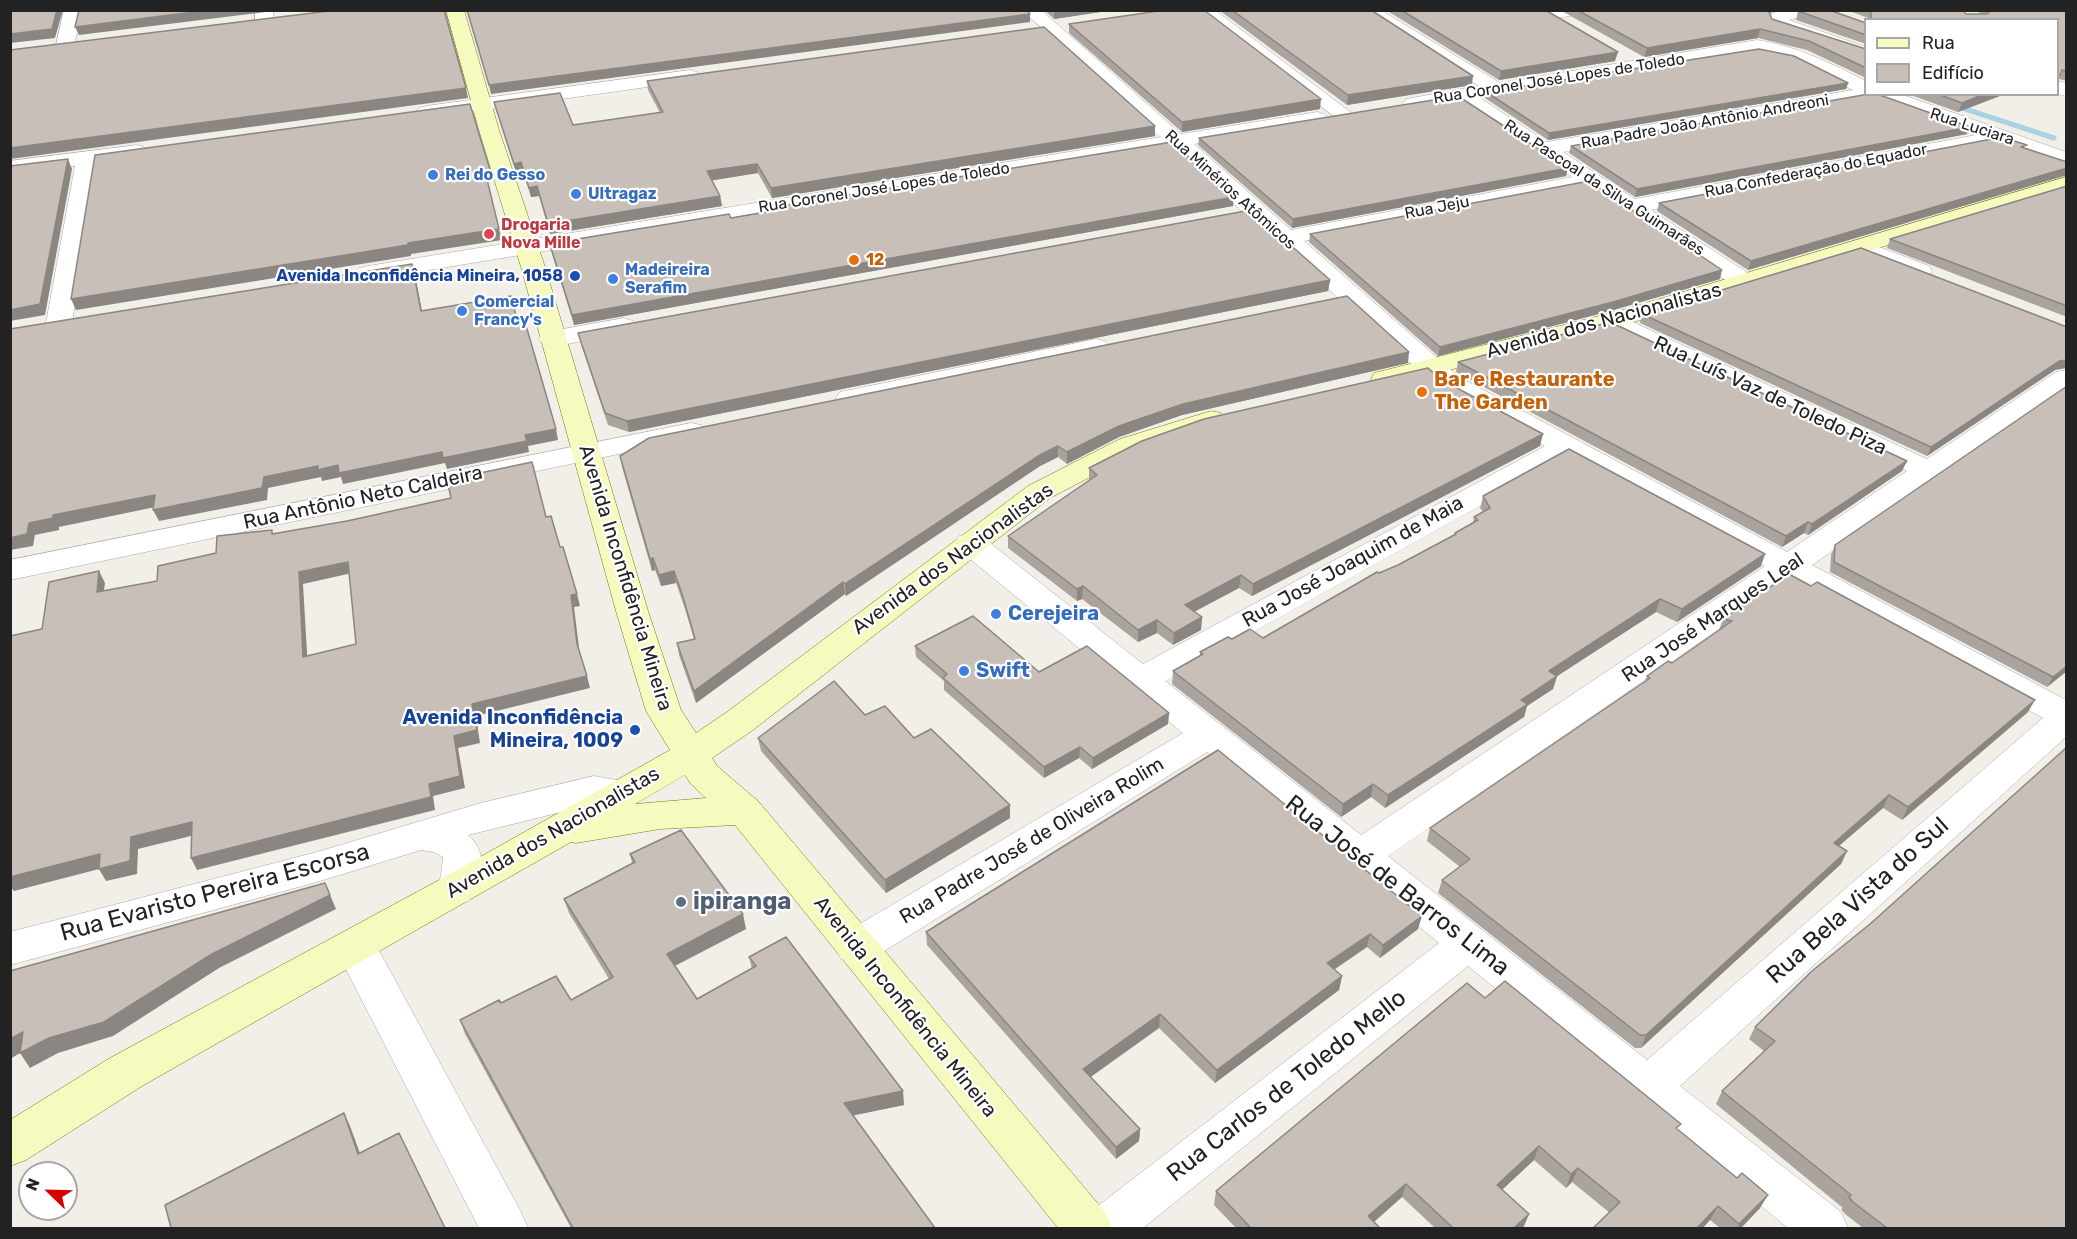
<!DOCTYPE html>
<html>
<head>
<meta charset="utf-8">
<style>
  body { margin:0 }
  #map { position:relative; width:2077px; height:1239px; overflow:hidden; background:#f2efe9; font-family:Rubik,sans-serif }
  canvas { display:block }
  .frame { position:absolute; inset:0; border:12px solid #222; pointer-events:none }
  .legend { position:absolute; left:1864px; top:18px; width:195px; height:78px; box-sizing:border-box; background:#fff; border:2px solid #a7a7a7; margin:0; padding:8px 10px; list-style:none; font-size:18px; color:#222 }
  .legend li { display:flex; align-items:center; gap:12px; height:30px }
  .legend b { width:30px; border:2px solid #a7a7a7 }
  .north { position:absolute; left:18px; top:1161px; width:60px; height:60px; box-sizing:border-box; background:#fff; border:2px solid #a7a7a7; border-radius:50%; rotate:293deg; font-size:16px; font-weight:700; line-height:24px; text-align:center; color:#222 }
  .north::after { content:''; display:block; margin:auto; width:21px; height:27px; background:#d40000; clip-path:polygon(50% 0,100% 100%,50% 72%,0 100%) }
</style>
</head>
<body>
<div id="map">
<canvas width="2077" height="1239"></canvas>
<div class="frame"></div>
<ul class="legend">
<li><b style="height:8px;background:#f7fabf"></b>Rua</li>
<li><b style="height:16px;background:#c7bfb8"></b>Edifício</li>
</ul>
<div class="north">N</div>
</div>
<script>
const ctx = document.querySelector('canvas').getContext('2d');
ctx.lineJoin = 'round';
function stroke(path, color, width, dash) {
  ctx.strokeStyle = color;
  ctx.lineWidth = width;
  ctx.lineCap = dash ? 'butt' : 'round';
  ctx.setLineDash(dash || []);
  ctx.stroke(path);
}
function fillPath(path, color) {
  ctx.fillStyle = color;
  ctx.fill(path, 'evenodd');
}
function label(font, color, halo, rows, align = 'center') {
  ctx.font = font + ' Rubik,sans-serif';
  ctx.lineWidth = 4.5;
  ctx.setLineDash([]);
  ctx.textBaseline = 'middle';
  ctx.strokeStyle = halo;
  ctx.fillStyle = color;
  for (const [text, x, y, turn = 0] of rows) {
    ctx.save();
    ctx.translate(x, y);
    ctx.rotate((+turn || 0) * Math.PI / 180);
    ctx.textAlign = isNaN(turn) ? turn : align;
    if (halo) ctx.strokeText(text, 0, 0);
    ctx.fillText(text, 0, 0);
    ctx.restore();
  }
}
const stream = new Path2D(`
  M1956,106l98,32`);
const street = new Path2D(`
  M64,10h18l-8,35 -2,4h-14l-2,-4z
  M255,10h18v11l-3,4h-12l-3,-4z
  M1022,10h19l140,124 136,-22 7,2 3,4 -3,4 -7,2 -123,20 97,86 281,-53 -114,-76 -45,8 -7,-2 -3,-4 3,-4 73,-13 -119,-76h21l119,73 257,-43c40,6 73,23 109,41v13h34l166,58v13l-67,-22 -348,67 103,67 3,5 -3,5 -9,2 -9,-2 -149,-100 -283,54 155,136 328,175 120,-81 -305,-145 -4,-5 4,-5 9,-3 9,3 307,143 129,-87 10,-2v20l-254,175 254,135v37l-386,349 161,126 7,16h-60l-320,-262 -325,262h-60l7,-16 349,-269 -232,-191 -336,207 -15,5 -15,-5 -6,-12 6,-12 342,-202 -224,-183 -5,-7 5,-7 11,-2 11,2 162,128 402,-218 -106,-57 -267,-241 -804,132 -9,-2 -3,-5 3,-5 9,-2 793,-129zM1757,52l36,8 60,30 -306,52 -67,-44zM1872,98l104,37 -341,64 -72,-47zM1566,458l199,108 -404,269 -196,-154zM1790,580l253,138 -396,342 -259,-204z
  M1195,10h20l138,104 -3,4h-14z
  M1544,10h38l-2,4 -33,6 -6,-1 -3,-4z
  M1783,10h30l-2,4 -22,6 77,27v11l-96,-33 -3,-4 6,-8z
  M690,70l7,2 3,4 -3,4 -271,38 -7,-2 -3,-4 3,-4 7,-2z
  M2058,81l8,2v13l-8,-2z
  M137,145l7,2 4,4 -4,4 -47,8 -25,160 -4,5 -9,3 -9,-3 -4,-5 29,-157 -65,8v-13z
  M1861,240l68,26 3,5 -3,5 -9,2 -67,-26 -4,-5 4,-5z
  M624,318l9,3 4,5 -4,5 -81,16 -9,-3 -4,-5 4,-5 9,-3z
  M1096,339l9,2 4,6 -4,6 -255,53 -10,-2 -4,-6 4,-6 10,-2z
  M691,423l10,2 4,6 -4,6 -691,143v-20z
  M594,776l39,7 6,10 -6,10 -13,4 -26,-3 -126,31c22,19 13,44 1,66l-14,4 -14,-4 -6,-11 6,-14 2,-19 -9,-5 -13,-2 -104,32 -307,83v-33l307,-80 164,-49z
  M355,929l15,5 151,278 7,16h-49l-145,-282 6,-12z`);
const secondary = new Path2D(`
  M446,10h18l35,120 46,137 103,344 33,99 15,23 31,-21 301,-226 92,-47 91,-28 10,2 4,6 -4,6 -81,26 -90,47 -297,232 -41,28 5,8 41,35 347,411 7,16h-54l-323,-403 -75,4 -84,14 -5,-1 -429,244 -116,74 -16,6v-46l100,-62 331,-179 229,-129 -24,-39 -30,-100 -95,-344 -42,-137zM685,775l6,9 15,14 -71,6z
  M2066,177v14l-425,129 -257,67 -10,-2 -3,-6 3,-6 249,-63z`);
const wall = new Path2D(`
  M1044,10h70l-60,9z
  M1219,10h152l101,75 -125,20z
  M1386,10h159l70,51 -116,19z
  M1560,10h214l-4,4 2,5 94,30v29l-59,-28 -49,-12 -114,19z
  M1847,10h116l3,4h14l-3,-4h90v71l-8,-2 -1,2v-61h-190v-2z
  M1798,11l68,12v21l-70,-24z
  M1069,24l251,85 -138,23 -113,-99z
  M647,81l508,45v10l-383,62 -14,-25 -46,7 8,16 2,10 -172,28 -11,-38 -8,1 -8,-26 -7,2 -22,-71 79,23 87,-12 -12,-23z
  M1848,83l-2,6 -298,51 -63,-42 1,-6z
  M1908,94h97l-47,18z
  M1970,127l-3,7 -332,63 -66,-44 2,-7z
  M1199,138l369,30 -2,8 -274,52 -94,-83z
  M2026,148l41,14v13l-319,95 -91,-59 2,-8z
  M2067,186v131l-180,-69 3,-9z
  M781,206h452l-659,119 -21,-68 -2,-9 231,-39z
  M1310,234l410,45 -110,32 -172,45 -129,-114z
  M1330,280l-2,11 -699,141 -21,-7 -27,-81 -3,-11z
  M1642,314l413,56 -128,86 -287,-133z
  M1458,362l444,109 -94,64 -4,-2 -22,14 -326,-175z
  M1408,363l-226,52 -63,22 -52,27 -9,-7 -18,9 -194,130 -1,-2 -149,109 -17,-48 -2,-12 17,-4 -9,-30 -9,-26 -15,3 -6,-16 -3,1 -30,-104 -2,-11z
  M1440,379l100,67 -288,150 -13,-8 -45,24 8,5 -1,13 -28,15 -16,-12 -19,9 -56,-43 -5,2 -69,-53v-12l81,-56v-12z
  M2067,386v285l-20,16 -217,-115 1,-17 4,-10z
  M1483,496l278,70 -84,56 -21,-10 -99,64 -4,13 -26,17 -3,11 -139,91 -14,-11 -30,20 -169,-133 1,-13 27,-15v-4l32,-13 31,-1 116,-65 19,-8 56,-30 1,-2 18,-10 1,-6 9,-5 -3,-4z
  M1789,574l239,138 -126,108 -19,-12 -44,38 8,5 -6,13 -200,184h-6l-197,-155 4,-13 18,-13 -33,-26 3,-13 215,-147 2,-5 25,-13 47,-33 4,-11z
  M915,646l124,26 130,41 -1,11 -76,45 -13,-11 -35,20 -100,-88v-9l-28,-24z
  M865,715l49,23 96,80 -124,75 -125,-142 -3,-13z
  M630,854l116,75 -71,37 22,33 55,-30 -3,-12 155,148 -51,10 82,113h-364l-106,-194 -5,-14 111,-20 38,-21 -40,-66 -5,-14 68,-36z
  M1418,929l-38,29 -13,-11 -33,23 8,6 -3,14 -124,93 -56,-55 -68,49 49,52 -1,12 -23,18 -189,-214 -1,-13z
  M1485,998l193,132 82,78 -19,20h-21l-10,-8 -100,-7 -38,-31 -6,6 -32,-28 -32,30 27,24 -6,14h-88l-33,-31 -28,25 6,6h-144l-22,-23 2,-14z
  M1755,1027l312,201h-204l-18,-14 -4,-5 2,-1 -127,-104 6,-13 42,-40 -15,-12z`);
const shadedWall = new Path2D(`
  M57,10h6l-8,28 -45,5v-9z
  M210,10h72l-203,25 -4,-8z
  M1054,10h60l-60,9z
  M1030,14v8l-539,72 -2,-9z
  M1760,29l-2,9 -114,19 3,-9z
  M1618,52l-3,9 -116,19 2,-9z
  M1473,76l-1,9 -125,20 1,-10z
  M1848,83l-2,6 -298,51 1,-7z
  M466,88l2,10 -458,61v-11z
  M1984,94h21l-47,18 4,-9z
  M1321,99l-1,10 -138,23v-10z
  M1155,126v10l-383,62 -1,-10z
  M1970,127l-3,7 -332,63 2,-8z
  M68,159l4,10 -27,146 -35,6v-11z
  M521,162l2,9 -7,2 -2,-9z
  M757,164l1,9 -49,8 -2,-10z
  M1568,168l-2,8 -274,52 1,-9z
  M2067,168v7l-319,95 3,-9z
  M490,170l2,10 -4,2 -3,-11z
  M537,186l2,10 -8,1 -2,-9z
  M720,196l2,10 -172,28 -2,-10z
  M1234,197l-1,9 -659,119 -2,-10z
  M499,229l3,11 -91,14v2l-335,54 -5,-11 337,-56z
  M412,264l3,11 9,46 -3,-10z
  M1722,270l-2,9 -110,32 -172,45 2,-9z
  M1330,280l-2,11 -699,141 -2,-11z
  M1409,352l-1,11 -226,52 -63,22 -52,27v-12l52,-26 64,-22z
  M2067,360v8l-12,2 -128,86 4,-9 128,-86z
  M556,429l2,11 -30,6 1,6 -82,17 -2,-6 -102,21 -2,-7 -19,4 -1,-4 -53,11 -1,12 -108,21 -6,-11 111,-33 54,-11 20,-1 187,-30z
  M1543,434l-3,12 -288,150 1,-12z
  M1058,446v11l-18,9 -194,130 -1,-12 195,-129z
  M1907,461l-5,10 -94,64 4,-11z
  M155,495l5,11 -101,21v3l-24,5 -2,11 -23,4v-12l19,-15 24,-8z
  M1808,522l-4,11 -22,14 4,-11z
  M1765,554l-4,12 -84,56 5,-13z
  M653,558l2,12 -3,1 -2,-12z
  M348,562l4,11 -49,11 5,85 -5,-12 -4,-85z
  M99,571l6,12 -3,21 -5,-12z
  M674,571l2,12 -15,3 -2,-11z
  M1241,575l-2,13 -55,29 1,-12z
  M843,582l2,12 -149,109 -2,-12z
  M1083,586l-1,13 -5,2v-12z
  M577,594l3,12 -6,1 6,49 -3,-12 -6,-49z
  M1660,599l-4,13 -111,72 4,-13z
  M1202,617l-1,13 -28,15 1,-12z
  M1157,620v13l-19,9v-12z
  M2067,666v5l-20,16 6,-10z
  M587,676l3,12 -114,28 4,27 -22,5 7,40 -32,8 2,14 -238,60 -6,-12 238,-74 43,-80z
  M1557,676l-4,13 -26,17 -3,11 -139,91 3,-13 133,-95z
  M2035,700l-7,12 -126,108 6,-13z
  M1169,713l-1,11 -76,45 1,-11z
  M1080,747l-1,11 -35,20v-11z
  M1373,784l-2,13 -30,20 2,-13z
  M1889,795l-6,13 -56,48 7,-13z
  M1010,805v13l-124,75 -1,-13z
  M192,822l7,12 -61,15 -1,25 -31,7 -7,-12 32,-32z
  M1847,851l-6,13 -200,184 5,-13z
  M100,854l7,13 -93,24 -4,-5v-14z
  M325,883l11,26 -117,59 -106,68 -55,17 -28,15 -10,-15 -10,6v-20l13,-7 189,-78z
  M743,914l3,15 -76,39 -3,-14z
  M1422,916l-4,13 -38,29 3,-13z
  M1370,934l-3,13 -43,29 3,-13z
  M1342,976l-3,14 -124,93 2,-13z
  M1160,1014l-1,14 -76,54v-13z
  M903,1091l1,14 -58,12 -2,-14z
  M344,1113l6,13 15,41 -7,-13z
  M1140,1129l-1,12 -23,18v-12z
  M1539,1146l-5,14 -42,39 5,-14z
  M1578,1168l-6,14 -6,6 5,-14z
  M1406,1184l-4,13 -35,31 1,-12z
  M1768,1195l-8,13 -19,20h-4l2,-4z
  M1718,1206l-8,14 -7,8h-6z
  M1529,1214l-6,14h-9z`);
const building = new Path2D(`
  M10,10h47l-5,19 -42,5z
  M79,10h131l-135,17z
  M337,10h107l22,78 -456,60v-98z
  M467,10h560l3,4 -541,71z
  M1165,10h39l117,89 -139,23 -113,-98z
  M1232,10h139l102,66 -125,19z
  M1401,10h144l73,42 -117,19z
  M1577,10h191l4,9 94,30v19l-57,-27 -49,-12 -113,19z
  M1801,10h28l37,13v12l-68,-24z
  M1871,10h92l3,4h21l3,-3 -1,-1h78v61l-5,-1 -2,5 -2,-1v-54h-187z
  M1044,27l111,99 -384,62 -14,-24 -50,7 13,25 -172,28 -11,-38 -8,2 -8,-26 -7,2 -20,-62 66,-9 13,32 90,-13 -16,-31z
  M1759,49l35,7 54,27 -299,50 -63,-41z
  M1869,94h8l93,33 -333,62 -66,-43z
  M1938,94h46l-22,9z
  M1458,96l110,72 -275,51 -94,-81z
  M470,104l20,66 -5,1 14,58 -91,14v2l-337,54 24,-144z
  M2002,137l25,8 -6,2 46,15v6l-316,93 -92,-58z
  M1172,142l62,55 -662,118 -21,-67h3l-1,-5 176,-29 2,4 52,-9 -2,-3z
  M68,159l-28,145 -30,6v-144z
  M1589,181l133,89 -109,32 -173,45 -130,-113z
  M2067,186v120l-177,-67z
  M1251,210l79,70 -703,141 -22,-8 -27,-80z
  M1861,248l206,79v33l-8,1 -128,86 -289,-133z
  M412,264l9,47 90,-15 7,27 7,-1 31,107 -31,6 2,6 -84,17 -1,-6 -103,21 -1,-8 -20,5v-4l-54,11 -2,11 -109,22 2,-15 -102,20v3l-24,5 -2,11 -17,4v-209z
  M1347,296l62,56 -226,52 -64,22 -52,26 -9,-6 -18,9 -195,129 -2,-2 -149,109 -17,-48 18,-4 -12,-42 -9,-26 -15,4 -6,-17 -3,1 -30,-103 29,-18z
  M1610,322l297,139 -95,63 -4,-2 -22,14 -328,-174z
  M1428,368l12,11 103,55 -290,150 -12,-9 -56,30 17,12 -28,16 -17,-13 -19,10 -55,-44 -6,3 -69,-53 89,-61 -8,-7 53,-27 62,-22z
  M2067,386v280l-14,11 -219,-115 1,-17z
  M1569,449l196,105 -83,55 -22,-10 -111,72 8,5 -36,24 7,4 -140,91 -15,-11 -30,20 -170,-133 30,-17 -3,-2 28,-15 4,2 18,-10 13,9 114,-66 2,1 19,-8 58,-31 -1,-1 23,-13 -4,-3 16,-9 -7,-12z
  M532,462l14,55 5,-1 9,31h3l14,47 -6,1 6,49 10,32 -115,28 5,26 -23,6 6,40 -31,8 2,13 -240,61 1,-36 -61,15 -1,24 -31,8 1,-15 -90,23v-241l32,-7 7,-47 50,-11 -2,21 60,-11 1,-15 58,-13 1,-17 55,-6v4l75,-13 104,-23 -4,-18zM348,562l8,82 -53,13 -4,-85z
  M1789,574l22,12 6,-4 218,118 -127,107 -19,-12 -55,48 13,8 -201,184h-6l-198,-155 28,-21 -40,-31 220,-150 -3,-2 21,-15 4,2 60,-42 -9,-2z
  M973,616l66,56 48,-26 82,67 -76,45 -13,-11 -36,20 -101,-89 4,-4 -32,-28z
  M834,681l31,34 20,-9 29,32 17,-9 79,76 -125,75 -127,-142z
  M2067,747v481h-180l-34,-26 -4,-5 2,-2 -129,-104 53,-50 -20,-14 57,-56 58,-47z
  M1218,750l204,166 -39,29 -13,-11 -43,29 15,13 -125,94 -57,-56 -77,55 57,60 -24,18 -190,-215z
  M681,830l62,84 -76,40 30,45 59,-33 -7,-9 37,-20 117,154 -59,12 91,125h-362l-113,-208 39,-20 2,3 55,-27 15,24 42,-23 -49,-78 71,-37 -5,-8z
  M325,883l5,12 -118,59 -108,68 -55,16 -29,15 3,-21 -13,7v-68z
  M1505,981l176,143 -5,4 61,50 5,-5 26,22 -29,29 -21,-18 -21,22h-104l27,-26 -42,-34 -7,6 -32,-28 -42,39 32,29 -15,14h-64l2,-1 -46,-43 -38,32 12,12h-129l-35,-37 251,-208 18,15z
  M344,1113l14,41 41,-21 46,95h-274l-6,-23z`);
const markers = [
  [433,175,6,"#3f7fe0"],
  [576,194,6,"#3f7fe0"],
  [489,234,6,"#e0444e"],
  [854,260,6,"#e8710a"],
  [575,276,6,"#1a4fb4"],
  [613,279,6,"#3f7fe0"],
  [462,311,6,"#3f7fe0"],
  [1422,392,6,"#e8710a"],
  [996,614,6,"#3f7fe0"],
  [964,671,6,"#3f7fe0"],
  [635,730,6,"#1a4fb4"],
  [681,902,6,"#5c6f8a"]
];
const farStreetnames = [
  ["Rua Coronel José Lopes de Toledo",1559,79,-9],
  ["Rua Padre João Antônio Andreoni",1705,122,-10],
  ["Rua Luciara",1972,127,18],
  ["Rua Confederação do Equador",1816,171,-11],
  ["Rua Coronel José Lopes de Toledo",884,188,-9],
  ["Rua Pascoal da Silva Guimarães",1604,188,33],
  ["Rua Minérios Atômicos",1230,190,42],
  ["Rua Jeju",1437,208,-11]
];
const farShopnames = [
  ["Rei do Gesso",445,175],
  ["Ultragaz",588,194],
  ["Madeireira",625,270],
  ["Serafim",625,288],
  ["Comercial",474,302],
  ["Francy's",474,320]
];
const farHealthnames = [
  ["Drogaria",501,225],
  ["Nova Mille",501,243]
];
const farFoodnames = [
  ["12",866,260]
];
const farTransitnames = [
  ["Avenida Inconfidência Mineira, 1058",563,276]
];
const streetNames = [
  ["Avenida dos Nacionalistas",1604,321,-15],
  ["Rua Luís Vaz de Toledo Piza",1770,396,25],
  ["Rua Antônio Neto Caldeira",363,498,-12],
  ["Avenida dos Nacionalistas",953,559,-36],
  ["Rua José Joaquim de Maia",1353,562,-29],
  ["Avenida Inconfidência Mineira",625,578,73],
  ["Rua José Marques Leal",1713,618,-34],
  ["Avenida dos Nacionalistas",553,833,-30],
  ["Rua Padre José de Oliveira Rolim",1032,841,-31],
  ["Avenida Inconfidência Mineira",905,1007,51]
];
const foodNames = [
  ["Bar e Restaurante",1434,380],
  ["The Garden",1434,403]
];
const shopNames = [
  ["Cerejeira",1008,614],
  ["Swift",976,671]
];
const transitNames = [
  ["Avenida Inconfidência",623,718],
  ["Mineira, 1009",623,741]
];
const nearStreetnames = [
  ["Rua José de Barros Lima",1397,886,38],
  ["Rua Evaristo Pereira Escorsa",215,893,-15],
  ["Rua Bela Vista do Sul",1858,901,-42],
  ["Rua Carlos de Toledo Mello",1287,1086,-38]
];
const nearServicenames = [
  ["ipiranga",693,902]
];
stroke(stream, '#aad3df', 5);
stroke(street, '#a9a9a9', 1);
stroke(secondary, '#707d05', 1);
fillPath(street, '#fff');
fillPath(secondary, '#f7fabf');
fillPath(wall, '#aba49e');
fillPath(shadedWall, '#8b8681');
fillPath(building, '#c7bfb8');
stroke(building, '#8b8681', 1.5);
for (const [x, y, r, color] of markers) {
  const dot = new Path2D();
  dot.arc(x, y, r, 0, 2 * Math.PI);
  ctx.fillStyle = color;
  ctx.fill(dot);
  stroke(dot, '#fff', 2);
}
label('16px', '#222', '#fff', farStreetnames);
label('bold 16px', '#366cbe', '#fff', farShopnames, 'left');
label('bold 16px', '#be3a42', '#fff', farHealthnames, 'left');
label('bold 16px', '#c56008', '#fff', farFoodnames, 'left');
label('bold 16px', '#164399', '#fff', farTransitnames, 'right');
label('20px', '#222', '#fff', streetNames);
label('bold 20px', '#c56008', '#fff', foodNames, 'left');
label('bold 20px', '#366cbe', '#fff', shopNames, 'left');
label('bold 20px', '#164399', '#fff', transitNames, 'right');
label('24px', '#222', '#fff', nearStreetnames);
label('bold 24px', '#4e5e75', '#fff', nearServicenames, 'left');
</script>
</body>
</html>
